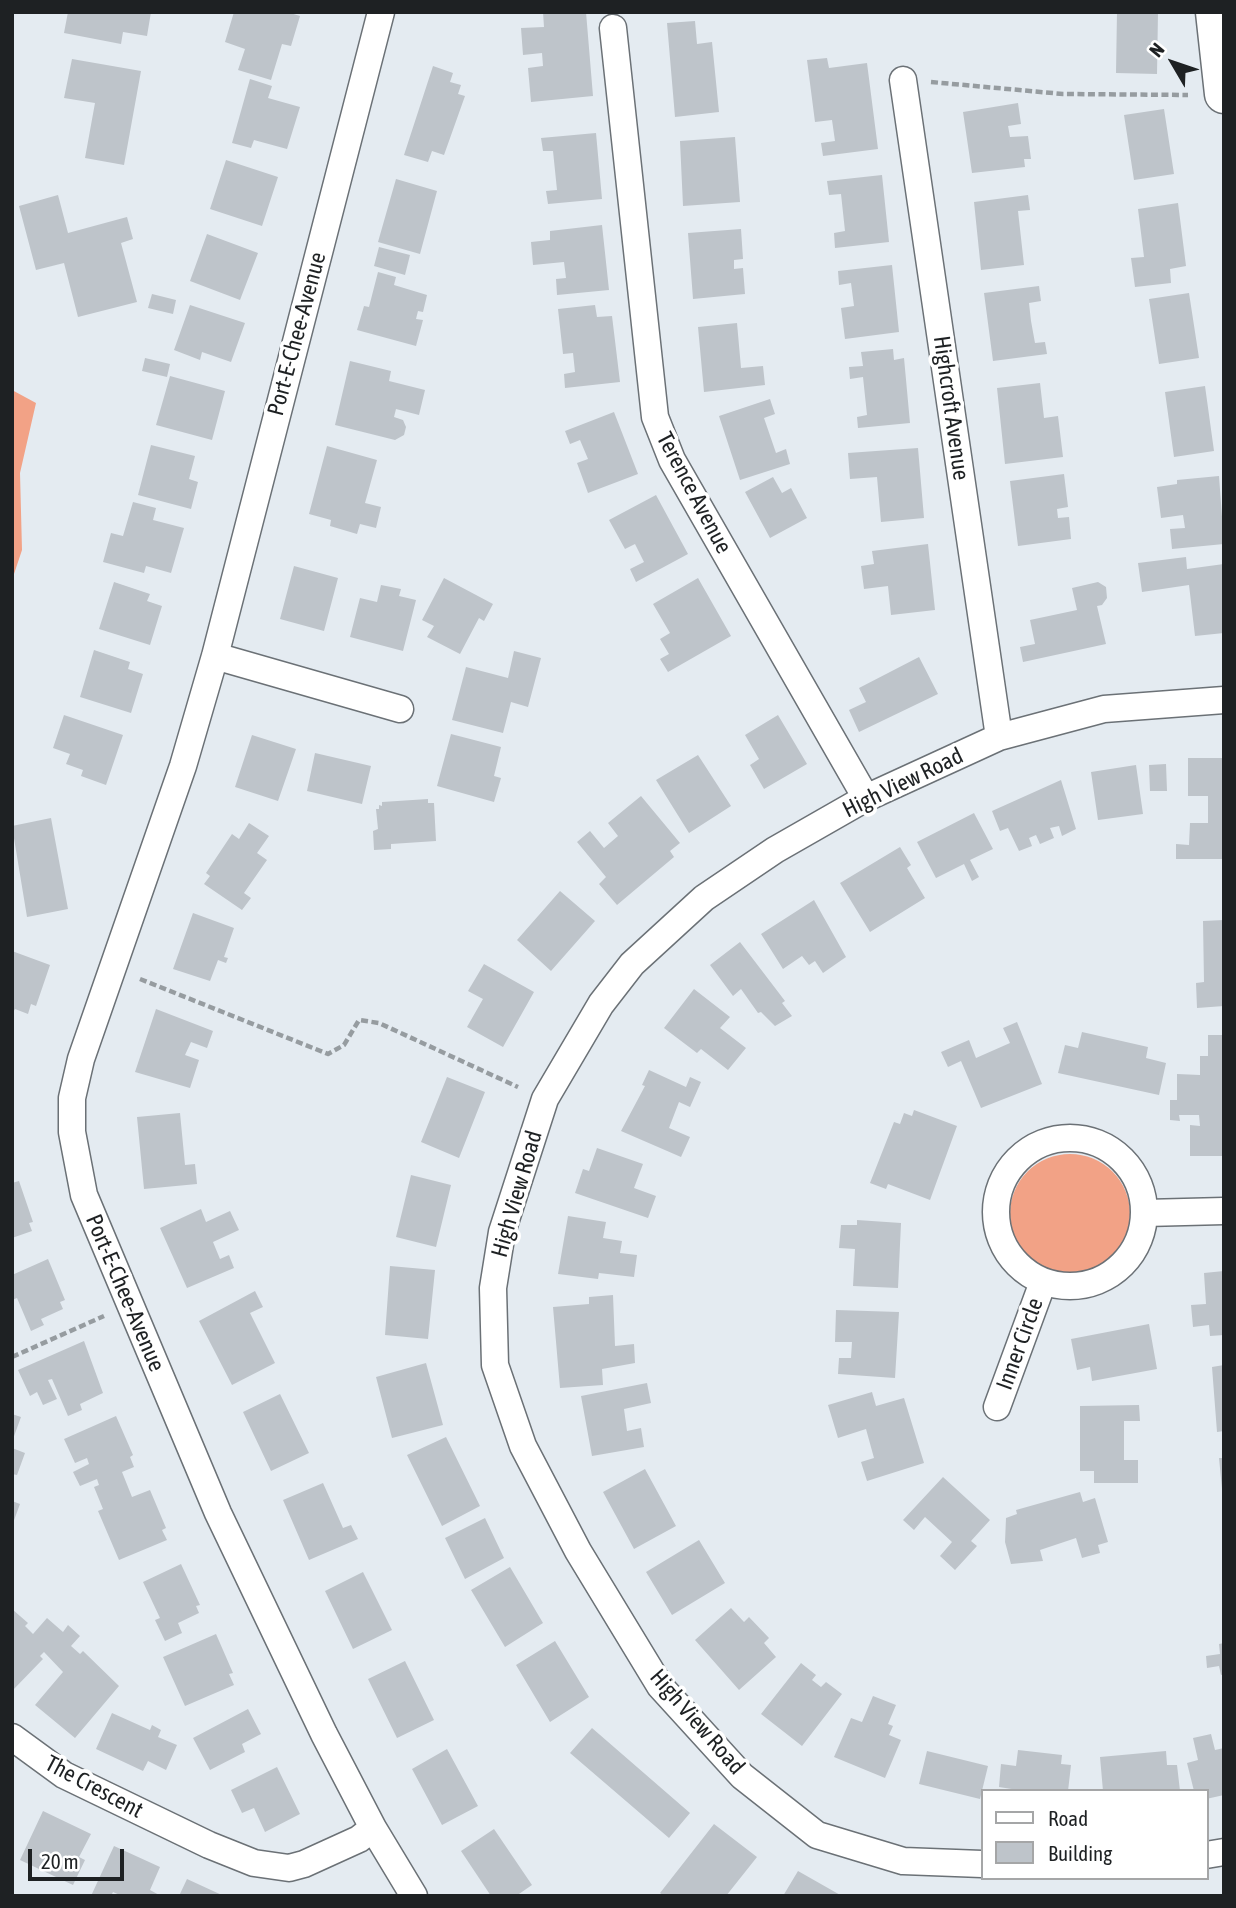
<!DOCTYPE html>
<html>
<head>
<meta charset="utf-8">
<style>
  body { margin:0 }
  #map { position:relative; width:1236px; height:1908px; overflow:hidden; background:#e4ebf1; font-family:"Asap Condensed",sans-serif }
  canvas { display:block }
  .frame { position:absolute; inset:0; border:14px solid #1e2123; pointer-events:none }
  .legend { position:absolute; left:981px; top:1789px; width:228px; height:91px; box-sizing:border-box; background:#fff; border:2px solid #a5a6a7; margin:0; padding:9px 12px; list-style:none; font-size:21px; color:#1e2123 }
  .legend li { display:flex; align-items:center; gap:14px; height:35px }
  .legend b { width:35px; border:2px solid #a5a6a7 }
  .north { position:absolute; left:1138px; top:28px; width:70px; height:70px; -webkit-text-stroke:5px #fff; paint-order:stroke; rotate:309deg; font-size:19px; font-weight:700; line-height:28px; text-align:center; color:#1e2123 }
  .north::after { content:''; display:block; margin:auto; width:24px; height:32px; background:#1e2123; clip-path:polygon(50% 0,100% 100%,50% 72%,0 100%) }
  .scale { position:absolute; left:28px; top:1849px; width:96px; height:32px; box-sizing:border-box; border:4px solid #1e2123; border-top:0; padding-left:9px; font-size:21px; line-height:24px; white-space:nowrap; color:#1e2123; -webkit-text-stroke:5px #fff; paint-order:stroke }
</style>
</head>
<body>
<div id="map">
<canvas width="1236" height="1908"></canvas>
<div class="frame"></div>
<ul class="legend">
<li><b style="height:9px;background:#fff"></b>Road</li>
<li><b style="height:19px;background:#bec4ca"></b>Building</li>
</ul>
<div class="north">N</div>
<div class="scale">20 m</div>
</div>
<script>
const ctx = document.querySelector('canvas').getContext('2d');
ctx.lineJoin = 'round';
function fillPath(path, color) {
  ctx.fillStyle = color;
  ctx.fill(path, 'evenodd');
}
function stroke(path, color, width, dash) {
  ctx.strokeStyle = color;
  ctx.lineWidth = width;
  ctx.lineCap = dash ? 'butt' : 'round';
  ctx.setLineDash(dash || []);
  ctx.stroke(path);
}
function label(font, color, halo, rows, align = 'center') {
  ctx.font = font + ' "Asap Condensed",sans-serif';
  ctx.lineWidth = 7;
  ctx.setLineDash([]);
  ctx.textBaseline = 'middle';
  ctx.strokeStyle = halo;
  ctx.fillStyle = color;
  for (const [text, x, y, turn = 0] of rows) {
    ctx.save();
    ctx.translate(x, y);
    ctx.rotate((+turn || 0) * Math.PI / 180);
    ctx.textAlign = isNaN(turn) ? turn : align;
    if (halo) ctx.strokeText(text, 0, 0);
    ctx.fillText(text, 0, 0);
    ctx.restore();
  }
}
const forest = new Path2D(`
  M12,390l24,13 -16,70 2,77 -10,30z
  M1010 1214a60 60 0 1 1 120 0a60 60 0 1 1-120 0Z`);
const building = new Path2D(`
  M68,12h83l-4,24 -24,-4 -2,12 -57,-11z
  M234,12h53l13,4 -9,30 -9,-2 -11,36 -33,-10 7,-21 -20,-7z
  M543,12h43l7,84 -62,6 -3,-34 15,-2 -1,-13 -19,2 -2,-27 23,-1z
  M1117,12h41l-1,62 -41,-1z
  M695,21l2,23 15,-2 7,70 -44,5 -8,-94z
  M827,58l2,10 38,-5 11,86 -55,7 -2,-13 14,-2 -3,-21 -17,2 -8,-62z
  M72,59l69,12 -17,94 -39,-7 10,-55 -31,-5z
  M433,66l20,7 -3,9 11,3 -3,9 7,2 -21,59 -12,-4 -4,11 -24,-7z
  M250,79l22,7 -4,12 32,9 -13,42 -33,-9 -3,8 -19,-5z
  M1018,103l3,21 -13,2 2,11 18,-1 3,23h-7l1,8 -53,6 -9,-61z
  M1164,109l10,65 -40,6 -10,-65z
  M596,133l6,66 -54,5 -2,-13 11,-1 -4,-39h-10l-2,-13z
  M735,137l5,65 -57,4 -3,-65z
  M226,160l52,17 -16,49 -52,-17z
  M882,175l7,67 -54,6 -1,-15 11,-2 -4,-37 -12,1 -2,-14z
  M396,179l41,12 -17,63 -42,-12z
  M58,195l10,38 59,-16 6,22 -12,4 16,59 -59,15 -14,-54 -28,7 -17,-64z
  M1028,195l2,15 -12,1 6,54 -43,5 -7,-68z
  M1178,203l8,63 -16,3 1,14 -36,4 -4,-29 13,-1 -6,-48z
  M602,225l7,65 -52,5 -1,-16 10,-1 -2,-16 -31,3 -2,-23 19,-2v-9z
  M741,229l2,30 -9,1v9l9,-1 2,26 -52,5 -5,-66z
  M207,234l51,19 -18,47 -50,-19z
  M379,247l31,8 -5,20 -31,-9z
  M892,265l7,67 -54,7 -4,-31 13,-2 -3,-23 -12,2 -1,-14z
  M378,272l18,5 -2,8 33,10 -4,17 -5,-1 -2,8 7,1 -7,26 -59,-16 7,-24 5,1z
  M1039,286l2,15 -12,2 2,18 4,22 10,-1 2,12 -54,7 -9,-68z
  M1189,293l10,65 -40,6 -10,-65z
  M152,294l24,6 -3,14 -25,-6z
  M190,305l55,18 -14,39 -29,-10 -2,8 -26,-10z
  M595,305l2,12 15,-1 8,66 -55,6 -1,-14 11,-2 -2,-19 -10,1 -5,-45z
  M737,323l4,45 22,-2 2,19 -61,7 -6,-65z
  M893,349l1,11 10,-2 6,65 -52,5 -1,-11 10,-2 -4,-38 -13,2 -1,-12 14,-1 -2,-14z
  M145,358l25,6 -3,13 -25,-6z
  M350,361l41,10 -2,10 36,9 -6,25 -23,-6 -2,8 9,3 3,7 -2,8 -9,5 -60,-15z
  M170,376l55,15 -13,49 -56,-15z
  M1040,383l4,35 14,-2 5,41 -58,7 -8,-76z
  M1205,386l9,65 -40,6 -9,-65z
  M770,399l5,15 -11,4 12,35 10,-4 4,15 -50,16 -21,-64z
  M614,412l24,62 -50,19 -11,-30 11,-4 -8,-19 -10,4 -5,-13z
  M151,445l44,11 -6,23 9,3 -7,27 -53,-14z
  M327,446l50,14 -12,43 16,4 -5,21 -16,-4 -3,10 -27,-8 1,-6 -22,-6z
  M918,448l6,70 -43,4 -4,-45 -27,2 -2,-26z
  M1064,474l4,33 -11,2 1,9 11,-1 2,22 -53,7 -8,-65z
  M1219,476l5,68 -52,5 -2,-20 15,-1 -2,-13 -22,3 -4,-31 20,-3v-4z
  M773,477l9,16 9,-5 16,30 -37,20 -25,-46z
  M656,495l32,59 -52,28 -6,-13 14,-7 -9,-18 -10,5 -16,-29z
  M133,502l23,6 -3,12 31,8 -13,45 -25,-7 -2,7 -41,-11 8,-29 12,3z
  M928,544l7,66 -44,5 -3,-29 -24,3 -3,-23 13,-2 -2,-13z
  M1186,557l1,12 37,-5v69l-29,3 -6,-51 -47,7 -4,-29z
  M294,566l44,12 -14,53 -44,-12z
  M444,578l49,26 -9,17 -5,-3 -19,36 -33,-17 7,-11 -12,-6z
  M698,578l33,58 -63,36 -8,-13 9,-5 -9,-15 10,-6 -17,-29z
  M114,582l36,12 -3,7 15,5 -12,39 -51,-16z
  M1098,582l8,5 1,11 -5,7 -5,1 9,38 -83,18 -3,-15 15,-3 -5,-24 47,-10 -5,-22z
  M381,585l20,4 -2,7 17,4 -13,51 -53,-14 10,-39 17,4z
  M94,650l36,12 -2,7 15,5 -12,39 -51,-16z
  M514,651l27,7 -13,49 -17,-5 -8,31 -51,-13 14,-53 42,11z
  M919,657l19,37 -79,38 -10,-22 17,-8 -7,-14z
  M64,715l59,20 -17,50 -25,-9 2,-6 -17,-6 4,-10 -17,-6z
  M778,715l29,49 -43,25 -14,-24 9,-6 -14,-24z
  M451,734l50,13 -7,29 7,2 -7,24 -57,-16z
  M252,735l44,14 -18,52 -43,-14z
  M315,753l56,13 -9,38 -55,-13z
  M698,755l33,51 -42,27 -33,-53z
  M1188,758h36v101h-48v-15l13,1 1,-22h18v-27h-20z
  M1166,764l1,27h-17l-1,-26z
  M1136,765l7,49 -45,6 -7,-48z
  M1061,780l15,49 -14,7 -3,-10 -9,2 4,10 -14,6 -4,-9 -7,3 3,8 -13,5 -11,-23 -8,3 -8,-20z
  M641,796l39,47 -10,8 4,6 -57,48 -18,-21 7,-7 -29,-35 13,-11 14,17 14,-12 -10,-13z
  M428,799v4h6l2,38 -45,3v5l-17,1 -1,-19 5,-2 -2,-20h3v-4l3,1v-4z
  M974,813l19,36 -23,11 9,17 -7,4 -8,-17 -28,14 -19,-36z
  M51,818l17,91 -41,8 -15,-91z
  M249,823l20,13 -12,17 10,7 -23,33 7,5 -9,12 -38,-26 6,-8 -4,-3 26,-39 7,5z
  M900,847l11,18 -4,3 18,30 -55,34 -30,-49z
  M560,891l35,30 -44,50 -34,-31z
  M814,900l32,57 -23,16 -8,-12 -6,4 -7,-9 -19,13 -22,-35z
  M193,913l41,15 -10,29 4,1 -2,5 -8,-3 -8,21 -37,-12z
  M1224,920v86l-27,2 -1,-25 8,-1 -1,-61z
  M740,942l45,59 -3,2 10,13 -17,10 -14,-14 -3,1 -17,-24 -8,7 -23,-31z
  M12,951l38,14 -14,41 -5,-2 -3,10 -13,-5 -3,5z
  M484,964l50,28 -31,55 -36,-20 16,-28 -15,-8z
  M694,989l36,28 -10,11 26,20 -18,22 -27,-21 -4,4 -33,-25z
  M156,1009l57,22 -6,17 -16,-6 -6,13 14,5 -9,28 -55,-16z
  M1017,1022l25,62 -61,24 -20,-47 -13,6 -7,-15 28,-12 7,18 34,-15 -7,-15z
  M1082,1032l66,15 -2,11 20,5 -7,32 -101,-22 7,-28 13,3z
  M1208,1035h16v121h-34v-31l10,1 -1,-11h-20l1,6 -10,-1v-20h7v-26l23,1v-19h8z
  M649,1070l37,17 4,-10 11,5 -11,25 -11,-5 -10,26 21,9 -9,20 -60,-26 24,-45 -3,-1z
  M447,1077l38,15 -26,66 -38,-16z
  M914,1110l43,16 -27,74 -42,-16 -2,5 -16,-6 24,-61 6,2 4,-11 8,3z
  M180,1113l5,52 10,-1 2,20 -53,5 -7,-72z
  M597,1148l46,16 -9,24 22,8 -8,22 -73,-25 8,-24 6,2z
  M411,1175l40,10 -15,62 -40,-10z
  M19,1181l14,41 -4,1 3,8 -20,7v-55z
  M201,1209l5,13 24,-11 9,19 -26,12 7,17 9,-4 5,13 -47,20 -27,-60z
  M568,1216l38,6 -3,16 19,3 -2,12 17,2 -3,22 -35,-4 -1,6 -40,-5z
  M857,1220l44,3 -3,65 -45,-2 2,-37 -16,-1 2,-23h16z
  M48,1259l17,41 -5,2 3,7 -22,10 3,6 -13,6 -14,-33 -5,2v-25z
  M390,1266l45,4 -7,69 -43,-4z
  M1224,1271v64l-14,1 -1,-11 -16,2 -2,-22 15,-1 -2,-31z
  M255,1291l8,16 -13,6 25,50 -43,22 -33,-64z
  M613,1295l2,51 19,-2 1,19 -33,6 1,16 -43,3 -7,-81 36,-3v-7z
  M836,1310l63,2 -4,66 -57,-4 1,-16h12l1,-16h-17z
  M1149,1324l8,45 -65,12 -2,-14 -13,3 -6,-31z
  M84,1341l19,52 -23,11 2,6 -14,6 -16,-37 -4,1 9,19 -14,6 -6,-13 -7,4 -12,-26z
  M426,1363l17,62 -51,13 -16,-61z
  M1224,1365v66l-7,1 -5,-65z
  M647,1383l4,20 -27,6 3,22 14,-3 3,19 -52,9 -11,-60z
  M872,1392l4,14 28,-8 20,65 -57,18 -6,-19 13,-4 -8,-29 -28,9 -10,-33z
  M280,1394l29,59 -38,18 -28,-59z
  M1139,1405l1,16h-16v39h14v23h-44v-12h-14v-65z
  M12,1414l9,3 -8,22h-1z
  M116,1416l17,39 -3,2 4,10 -12,5 10,25 18,-7 16,38 -4,2 5,10 -48,20 -21,-49 5,-2 -9,-22 5,-2 -2,-6 -17,7 -7,-14 16,-8 -2,-6 -12,5 -11,-24z
  M446,1437l34,69 -38,20 -35,-71z
  M12,1448l13,5 -8,22 -5,-1z
  M1219,1458h5v30l-2,1z
  M645,1469l31,57 -42,23 -31,-57z
  M943,1477l47,43 -19,21 6,5 -22,24 -15,-14 12,-14 -27,-25 -11,13 -11,-10z
  M323,1483l20,45 8,-3 7,14 -49,21 -26,-60z
  M1080,1492l3,10 12,-4 13,44 -10,3 2,8 -18,5 -6,-20 -36,12 3,11 -32,3 -6,-22 1,-24 11,-4 -1,-4z
  M12,1501l8,3 -7,19h-1z
  M485,1518l19,40 -39,21 -20,-41z
  M699,1540l26,43 -53,32 -26,-43z
  M181,1564l19,41 -4,1 3,7 -21,10 4,10 -17,8 -10,-21 5,-2 -17,-36z
  M510,1567l33,56 -38,24 -34,-57z
  M363,1572l29,58 -39,19 -28,-58z
  M731,1608l13,14 5,-5 20,21 -5,5 12,14 -37,33 -44,-50z
  M12,1609l16,14 -3,3 8,8 14,-16 16,14 5,-7 12,11 -9,10 9,8 3,-3 36,35 -44,52 -40,-33 28,-33 -19,-20 -4,4 3,3 -31,32z
  M216,1634l17,39 -4,1 5,11 -49,21 -22,-49z
  M555,1641l34,56 -39,25 -34,-57z
  M1224,1643v31l-3,1 -2,-9 -12,2 -1,-12 14,-2 -1,-10z
  M405,1661l29,59 -37,18 -29,-59z
  M801,1663l15,12 -4,5 9,7 5,-5 16,12 -40,52 -41,-32z
  M873,1696l23,9 -8,19 5,2 -4,9 12,5 -16,38 -51,-21 17,-39 11,4z
  M248,1709l13,25 -19,10 3,8 -35,18 -17,-32z
  M112,1713l38,17 2,-5 9,5 -3,7 19,8 -11,25 -18,-9 -5,10 -47,-22z
  M592,1728l98,85 -21,25 -99,-85z
  M1211,1734l4,16 9,-2v47l-18,4v-8h-12l-7,-28 11,-3 -5,-22z
  M447,1749l31,57 -36,19 -30,-56z
  M1018,1750l44,5 -1,9 10,1 -3,26h-44l-25,-4 2,-23 15,2z
  M927,1751l61,15 -8,33 -61,-15z
  M1166,1751l1,14h10l3,26h-77l-3,-34z
  M277,1767l23,47 -35,18 -11,-24 -12,5 -11,-23z
  M43,1811l48,23 -12,23 6,3 -12,25 -53,-25z
  M714,1824l43,33 -31,39h-62l-4,-3z
  M494,1829l38,56 -16,11h-25l-30,-45z
  M114,1846l46,21 -10,23 11,6h-39l-9,-4 -2,4h-20z
  M798,1871l44,25h-59z
  M187,1879l37,17h-45z`);
const path = new Path2D(`
  M931,82l132,12 125,1
  M140,979l188,75 16,-9 15,-25 20,3 139,64
  M12,1357l92,-41`);
const street = new Path2D(`
  M381,12l-166,644 -32,110 -102,293 -9,39v34l12,63 134,318 106,221 49,94 41,68
  M613,28l42,389 17,43 194,338
  M903,80l96,657
  M215,656l185,53
  M996 1212a74 74 0 1 1 148 0a74 74 0 1 1-148 0Z
  M1145,1213l79,-2
  M997,1407l46,-125
  M12,1737l52,38 145,70 45,18 35,5 15,-4 55,-25 14,-11
  M1206,1855l18,-3
  M982,1864l-79,-3 -86,-26 -75,-59 -82,-90 -82,-135 -55,-105 -28,-81 -2,-77 9,-56 43,-133 56,-95 31,-40 72,-66 71,-48 91,-52 133,-61 105,-28 120,-9`);
const highway = new Path2D(`
  M1215,12l9,82`);
const streetNames = [
  ["Port-E-Chee-Avenue",297,334,-75],
  ["Highcroft Avenue",951,408,82],
  ["Terence Avenue",694,493,62],
  ["High View Road",903,783,-26],
  ["High View Road",517,1194,-74],
  ["Port-E-Chee-Avenue",125,1293,67],
  ["Inner Circle",1020,1344,-70],
  ["High View Road",697,1722,49],
  ["The Crescent",94,1787,28]
];
fillPath(forest, '#f2a286');
fillPath(building, '#bec4ca');
stroke(street, '#6b7176', 29);
stroke(highway, '#6b7176', 41);
stroke(path, '#969ca0', 4.5, [7, 3.5]);
stroke(street, '#fff', 26);
stroke(highway, '#fff', 38);
label('23px', '#1e2123', '#fff', streetNames);
</script>
</body>
</html>
